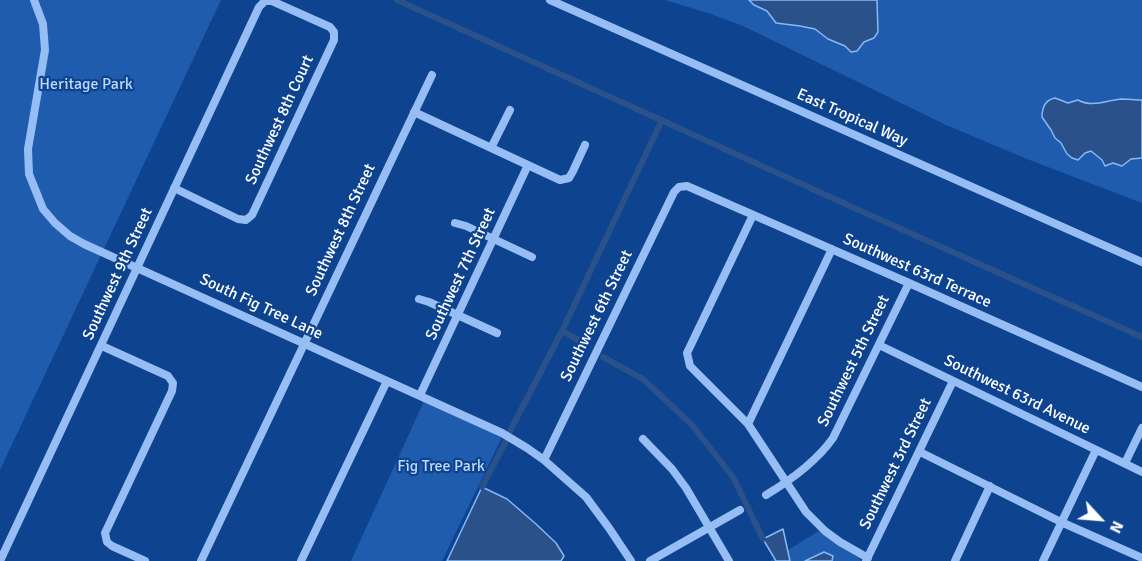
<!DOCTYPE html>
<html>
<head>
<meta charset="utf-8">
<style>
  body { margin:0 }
  #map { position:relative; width:1142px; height:561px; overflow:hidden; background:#0e438f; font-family:Signika,sans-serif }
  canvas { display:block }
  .north { position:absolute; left:1070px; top:489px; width:60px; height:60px; -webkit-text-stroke:4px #0e438f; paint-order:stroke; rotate:116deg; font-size:16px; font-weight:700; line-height:24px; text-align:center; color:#fff }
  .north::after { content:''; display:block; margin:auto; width:21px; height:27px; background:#fff; clip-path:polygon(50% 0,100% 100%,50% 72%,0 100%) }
</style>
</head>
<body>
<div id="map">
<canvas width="1142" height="561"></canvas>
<div class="north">N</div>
</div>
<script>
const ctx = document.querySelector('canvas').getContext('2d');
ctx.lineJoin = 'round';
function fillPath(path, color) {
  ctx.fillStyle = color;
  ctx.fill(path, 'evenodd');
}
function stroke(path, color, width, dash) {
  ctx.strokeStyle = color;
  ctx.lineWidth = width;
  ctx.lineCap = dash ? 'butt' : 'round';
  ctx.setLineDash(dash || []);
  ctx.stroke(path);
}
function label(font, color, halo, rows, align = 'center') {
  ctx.font = font + ' Signika,sans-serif';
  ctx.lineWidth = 4.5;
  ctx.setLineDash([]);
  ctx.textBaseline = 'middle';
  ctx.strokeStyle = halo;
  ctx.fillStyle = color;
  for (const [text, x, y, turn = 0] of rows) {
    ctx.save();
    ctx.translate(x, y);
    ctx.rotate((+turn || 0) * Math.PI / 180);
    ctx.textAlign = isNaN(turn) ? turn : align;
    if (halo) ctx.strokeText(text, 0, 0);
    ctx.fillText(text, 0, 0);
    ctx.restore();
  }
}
const green = new Path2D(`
  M0,0h221l-221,470z
  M665,0h477v203l-115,-44 -81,-34 -203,-99 -32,-12z
  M424,401l78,36 -60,124h-91z
  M819,531l41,28 1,2h-91z`);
const water = new Path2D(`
  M749,0h128l1,32 -4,6 -10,4 -7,9 -6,1 -6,-6 -17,-7 -13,-10 -15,-3 -24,-3 -9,-12 -13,-6z
  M1055,98l13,5 10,-3c14,8 29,0 44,-1 7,0 13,1 20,1v58l-11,1 -9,7 -9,-3 -8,3 -3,-6 -11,-9 -6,2 -7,7 -6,-2 -5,-4 -6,-11 -6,-5 -4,-8 -9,-13c0,-9 3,-17 13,-19z
  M482,487l25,12 29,25 20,19 8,13 -3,5h-114z
  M783,529l7,32h-14l-13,-22z
  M824,552l9,4 -1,5h-27z`);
const canal = new Path2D(`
  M397,0l464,211 281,126
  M562,331l24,13
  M603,357l40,22 49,46 41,52 30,62
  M510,431l52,-100 100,-211
  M482,487l24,-46`);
const minor = new Path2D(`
  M34,0l9,24 2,26 -17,99 1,25 14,35 12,14 15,13 14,8 418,189 25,15 17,12 42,37 23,31 22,33
  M550,0l592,262
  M414,112l146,68 9,-2 4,-7 12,-26
  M491,148l19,-38
  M753,215l-66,138 3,13 58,58 58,88 19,19 15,11 28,16
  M455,223l11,3 66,31
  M419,299l10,3 68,31
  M879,345l263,127
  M102,346l66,30 5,7 -1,8 -67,142 2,9 5,4 33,15
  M420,395l108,-230
  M748,424l84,-175
  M643,439l29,30 14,19 43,73
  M920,452l141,70 81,36
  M544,460l130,-268 5,-5 8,-1 222,97 233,104
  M1125,463l17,-35
  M766,495c25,-15 50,-33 67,-57l76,-155
  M0,561c87,-184 172,-370 259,-554l6,-6h7l58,26 4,5v8l-82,175 -6,5 -8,-1 -64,-31
  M201,561l231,-486
  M301,561l86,-180
  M650,561l90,-51
  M866,561l87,-180
  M955,561l35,-75
  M1043,561l53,-111`);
const parkNames = [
  ["Heritage Park",86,85],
  ["Fig Tree Park",441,467]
];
const streetNames = [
  ["East Tropical Way",852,118,24],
  ["Southwest 8th Court",280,120,-65],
  ["Southwest 8th Street",341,230,-65],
  ["Southwest 63rd Terrace",917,271,24],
  ["Southwest 9th Street",118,274,-65],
  ["Southwest 7th Street",461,274,-65],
  ["South Fig Tree Lane",261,307,25],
  ["Southwest 6th Street",597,316,-64],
  ["Southwest 5th Street",854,361,-64],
  ["Southwest 63rd Avenue",1017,395,26],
  ["Southwest 3rd Street",896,464,-64]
];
fillPath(green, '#1f5cae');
fillPath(water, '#2a518a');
stroke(water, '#87b8f8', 1.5);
stroke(canal, '#2a518a', 6);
stroke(minor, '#96bef4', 8);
label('16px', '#bed9fe', '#0e438f', parkNames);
label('16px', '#fff', '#0e438f', streetNames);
</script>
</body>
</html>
